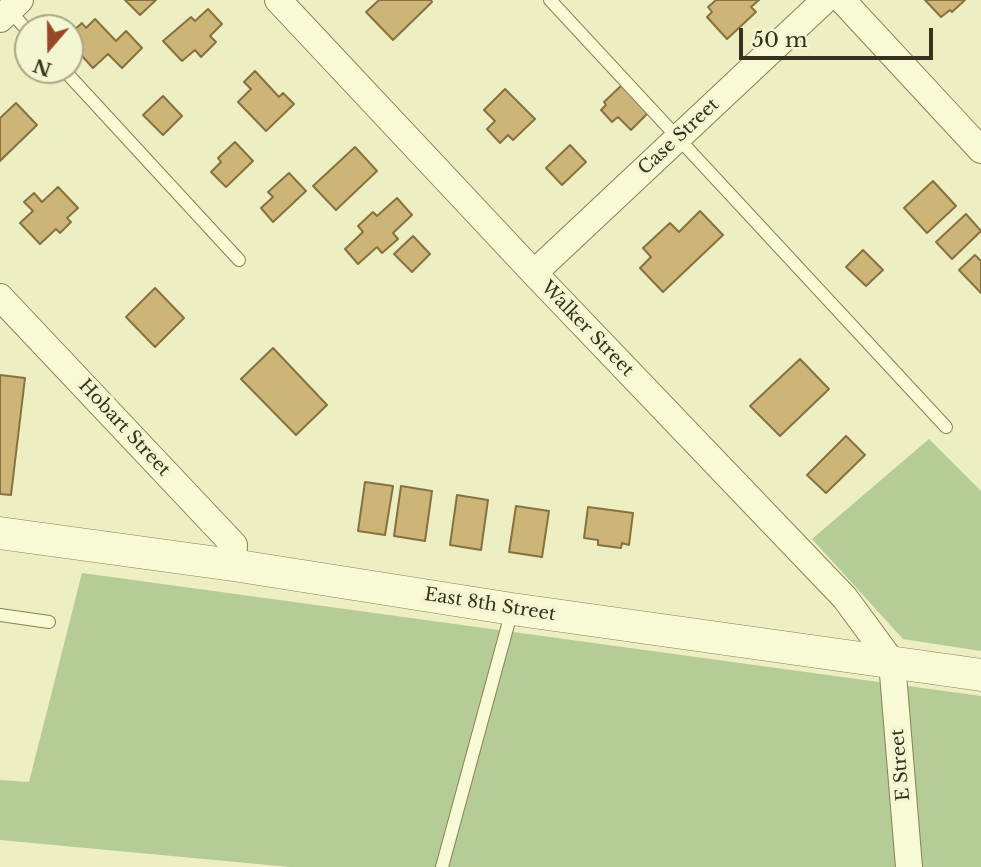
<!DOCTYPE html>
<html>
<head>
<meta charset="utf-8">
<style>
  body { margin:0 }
  #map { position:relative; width:981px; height:867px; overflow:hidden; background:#edeec2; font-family:"Libre Baskerville",serif }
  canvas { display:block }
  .north { position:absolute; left:14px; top:14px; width:70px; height:70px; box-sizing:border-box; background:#f4f5d1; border:2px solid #a8a789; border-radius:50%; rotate:200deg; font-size:19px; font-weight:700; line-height:28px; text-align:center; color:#37321d }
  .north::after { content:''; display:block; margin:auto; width:24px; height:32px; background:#964a29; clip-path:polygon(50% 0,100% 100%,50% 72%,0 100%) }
  .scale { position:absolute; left:739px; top:28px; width:194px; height:32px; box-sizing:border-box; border:4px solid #37321d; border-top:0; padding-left:9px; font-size:21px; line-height:24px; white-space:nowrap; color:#37321d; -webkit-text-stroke:5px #f4f5d1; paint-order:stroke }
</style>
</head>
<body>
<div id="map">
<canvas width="981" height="867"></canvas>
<div class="north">N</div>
<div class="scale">50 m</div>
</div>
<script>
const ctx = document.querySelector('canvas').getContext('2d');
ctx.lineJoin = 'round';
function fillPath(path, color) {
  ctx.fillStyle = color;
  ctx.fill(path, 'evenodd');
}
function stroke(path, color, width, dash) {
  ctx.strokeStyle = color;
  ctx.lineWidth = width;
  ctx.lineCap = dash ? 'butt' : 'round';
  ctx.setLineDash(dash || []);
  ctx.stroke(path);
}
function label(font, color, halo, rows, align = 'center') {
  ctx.font = font + ' "Libre Baskerville",serif';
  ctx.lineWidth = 7;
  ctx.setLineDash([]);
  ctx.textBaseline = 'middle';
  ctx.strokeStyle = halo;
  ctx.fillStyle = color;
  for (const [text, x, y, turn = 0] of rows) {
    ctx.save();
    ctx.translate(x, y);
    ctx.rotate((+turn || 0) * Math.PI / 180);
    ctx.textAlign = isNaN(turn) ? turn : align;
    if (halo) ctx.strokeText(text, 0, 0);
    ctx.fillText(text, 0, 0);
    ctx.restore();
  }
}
const green = new Path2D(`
  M929,439l52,52v160l-78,-12 -91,-100z
  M82,573l899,123v171h-691l-290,-27v-60l29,2z`);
const building = new Path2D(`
  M125,0h31l-16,15z
  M379,0h52l1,2 -39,38 -27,-28z
  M716,0h43l-8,7 5,5 -29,27 -20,-22 5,-5 -4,-5z
  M925,0h40l-13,12 -2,-2 -9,7z
  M208,9l14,15 -12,12 6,6 -15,15 -6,-7 -13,11 -19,-20 28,-24 4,4z
  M95,19l21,22 10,-10 16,17 -20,20 -14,-14 -15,14 -23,-25 8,-8 -4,-5 8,-7 4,5z
  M255,71l24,26 4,-4 11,11 -28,27 -28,-29 13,-13 -7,-7z
  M624,83l26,28 -19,19 -13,-13 -6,5 -11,-12 5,-5 -2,-3z
  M505,89l30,30 -22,21 -5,-5 -8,8 -13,-14 8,-8 -11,-11z
  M163,96l19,20 -19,19 -20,-20z
  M16,103l21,22 -37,36v-43z
  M235,142l18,19 -27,26 -15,-15 10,-10 -3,-4z
  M570,145l16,17 -24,23 -16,-17z
  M355,147l22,24 -41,39 -23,-24z
  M289,173l17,18 -33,31 -12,-14 12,-11 -5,-5z
  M933,181l23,25 -29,27 -23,-25z
  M58,187l20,21 -11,10 4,4 -11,11 -4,-4 -16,15 -20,-21 13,-12 -9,-9 10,-9 8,9z
  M397,198l15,17 -19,18 5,6 -16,14 -5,-6 -19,17 -13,-15 18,-17 -5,-6 15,-14 4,4z
  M700,211l23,24 -60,57 -23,-24 11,-11 -8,-9 27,-25 9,9z
  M966,214l15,17 -29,28 -16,-17z
  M413,236l17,18 -18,18 -18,-18z
  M863,250l20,20 -17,16 -20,-19z
  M975,255l6,6v32l-22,-23z
  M155,288l29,30 -29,29 -29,-30z
  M273,348l54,57 -31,30 -55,-56z
  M800,359l29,30 -49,47 -30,-30z
  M0,375l25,3 -14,117 -11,-1z
  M846,436l19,19 -39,38 -19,-18z
  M365,482l28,4 -8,49 -27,-4z
  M401,486l31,5 -7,50 -31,-5z
  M457,495l31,5 -7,50 -31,-5z
  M516,506l33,5 -7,46 -33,-5z
  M588,507l45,6 -4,32 -7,-2 -1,5 -23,-3v-5l-14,-2z`);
const service = new Path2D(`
  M550,0l396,427
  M8,9l20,22
  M64,70l175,190
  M0,615l49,7
  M442,867l70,-257`);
const minor = new Path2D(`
  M278,0l256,273 311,325 47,64 17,205
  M842,0l139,150
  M0,19l20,-19
  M534,273l291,-273
  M0,297l234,248 -1,20`);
const tertiary = new Path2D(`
  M0,533l233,32 279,44 469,66`);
const streetNames = [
  ["Case Street",679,137,-43],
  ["Walker Street",587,329,46],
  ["Hobart Street",124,428,47],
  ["East 8th Street",490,605,9],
  ["E Street",901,765,-95]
];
fillPath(green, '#b5cc96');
fillPath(building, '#ccb577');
stroke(building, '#87713f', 2);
stroke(service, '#878059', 14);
stroke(minor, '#878059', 28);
stroke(tertiary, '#878059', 33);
stroke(service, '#f8f9d5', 12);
stroke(minor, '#f8f9d5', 26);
stroke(tertiary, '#f8f9d5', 32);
label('18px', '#37321d', '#f4f5d1', streetNames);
</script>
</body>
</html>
